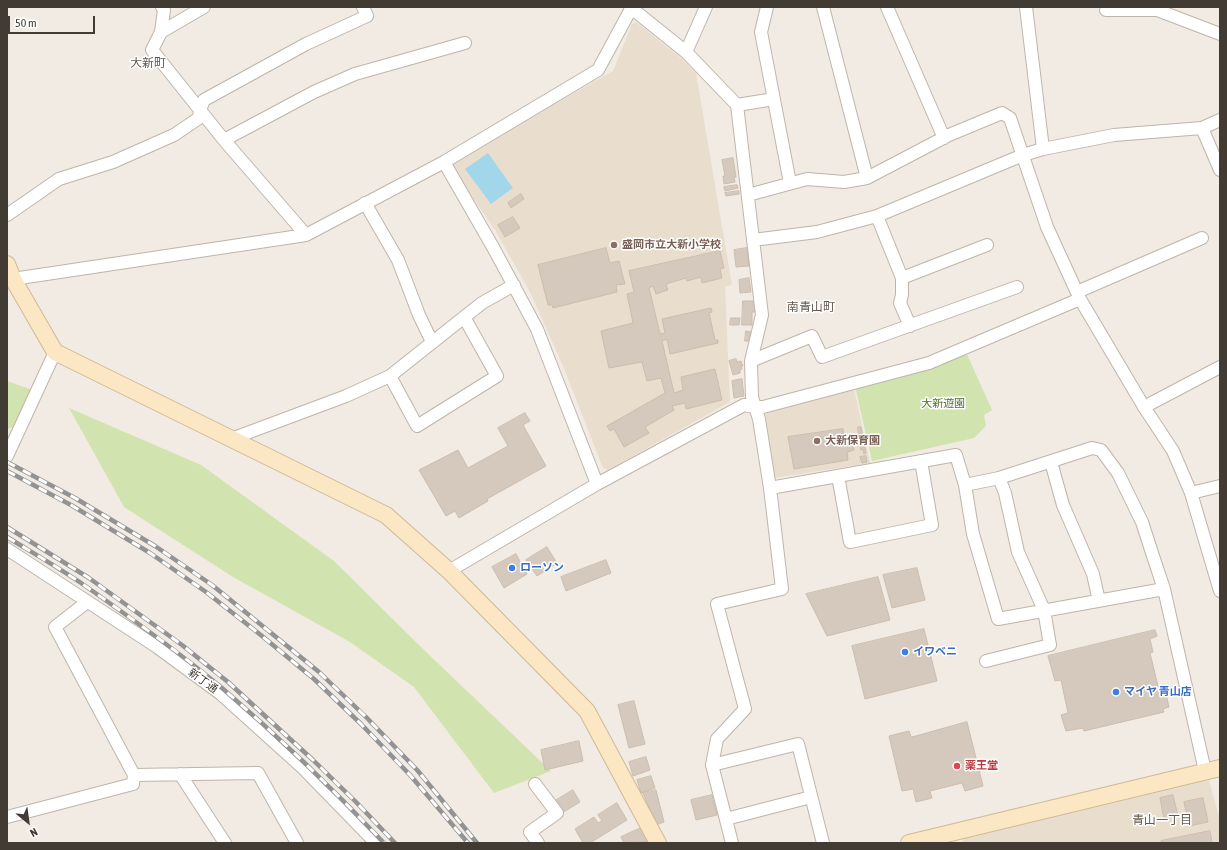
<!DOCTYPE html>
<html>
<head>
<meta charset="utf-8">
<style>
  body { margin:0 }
  #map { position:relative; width:1227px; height:850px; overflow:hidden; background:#f1ebe3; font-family:"Asap Condensed",sans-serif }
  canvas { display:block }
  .frame { position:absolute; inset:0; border:8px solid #423b34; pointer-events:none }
  .north { position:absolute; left:8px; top:802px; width:40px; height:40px; -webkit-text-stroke:3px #fff; paint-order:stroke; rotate:151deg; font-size:11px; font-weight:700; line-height:16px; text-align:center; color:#423b34 }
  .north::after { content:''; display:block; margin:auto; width:14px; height:18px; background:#423b34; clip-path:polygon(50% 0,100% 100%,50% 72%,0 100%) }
  .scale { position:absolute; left:8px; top:16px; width:87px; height:18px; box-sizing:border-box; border:2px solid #423b34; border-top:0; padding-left:5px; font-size:12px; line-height:14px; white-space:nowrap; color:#423b34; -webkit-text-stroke:3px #fff; paint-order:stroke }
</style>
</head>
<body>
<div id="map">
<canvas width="1227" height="850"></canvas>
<div class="frame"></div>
<div class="north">N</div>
<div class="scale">50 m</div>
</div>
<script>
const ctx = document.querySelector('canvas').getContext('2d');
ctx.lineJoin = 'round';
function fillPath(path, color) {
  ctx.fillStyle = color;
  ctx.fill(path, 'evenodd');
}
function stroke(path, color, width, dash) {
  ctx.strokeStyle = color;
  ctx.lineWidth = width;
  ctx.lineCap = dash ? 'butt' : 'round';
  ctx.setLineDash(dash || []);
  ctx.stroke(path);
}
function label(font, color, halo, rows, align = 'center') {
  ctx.font = font + ' "Asap Condensed","Noto Sans JP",sans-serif';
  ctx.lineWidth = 3;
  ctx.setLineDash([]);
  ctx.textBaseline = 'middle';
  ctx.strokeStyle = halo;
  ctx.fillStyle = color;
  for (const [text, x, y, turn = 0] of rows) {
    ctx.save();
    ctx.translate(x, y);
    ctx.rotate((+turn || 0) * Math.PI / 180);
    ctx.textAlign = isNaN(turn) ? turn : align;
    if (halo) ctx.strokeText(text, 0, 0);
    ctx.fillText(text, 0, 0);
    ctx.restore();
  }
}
const education = new Path2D(`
  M636,22l46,37 14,14 36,212 -7,2 5,115 -122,68 -5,-2 -40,-102 -33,-74 -35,-62 -42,-61 2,-9 158,-89 19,-47z
  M854,388l16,75 -96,15 -10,-59 3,-6z
  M1209,780l11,40v23h-257v-4z`);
const green = new Path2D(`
  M966,352l26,58 -8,5 2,11 -12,12 -102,23 -17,-75z
  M7,381l34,12 -22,32 -12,4z
  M69,408l132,57 133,96 91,90 126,120 -57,22 -80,-106 -64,-45 -117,-65 -109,-70z`);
const water = new Path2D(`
  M488,153l25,35 -22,16 -26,-35z`);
const building = new Path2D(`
  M733,158l3,19h-2l1,5 -11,2 -1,-8h2l-3,-16z
  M737,185l1,3 -13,3 -1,-4z
  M739,191v3l-13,2 -1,-3z
  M521,194l3,5 -13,9 -3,-5z
  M513,217l7,11 -15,9 -7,-12z
  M606,248l4,15 9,-2 6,23 -9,1 1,7 -64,16 -1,-3h-4l-10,-40z
  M747,248l2,18 -13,1 -2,-17z
  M720,251l4,17 -4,1 2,9 -20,5 -1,-6 -14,4 -1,-3 -20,6 2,6 -12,4 -3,-8 -4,2 11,46 5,-1 -3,-14 49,-11 1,4 -3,1 6,27h3v3l-48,11 -3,-15 -5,2 12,52 9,-3 -2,-13 34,-8 7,31 -36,9 -1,-6 -13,3 2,4 -29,17 4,6 -25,14 -10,-18 -4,2 -3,-5 58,-33 -4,-15 -14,3 -5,-19 -33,6 -8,-37 32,-8 -6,-29 7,-2 -5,-21z
  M749,278l2,14 -11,1 -1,-13z
  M743,301h10v4h2v7h-3v13h-10z
  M731,318h9l-1,7h-9z
  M746,331l5,1v9h-6z
  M736,359l1,3 4,-1 2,5h-2l1,3 -2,1v3l-7,2 -4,-14z
  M742,379l2,17 -10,2 -2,-17z
  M525,413l5,8 -7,4 23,41 -59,33 1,2 -29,17 -4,-7 -9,5 -27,-46 39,-20 10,18 40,-22 -10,-18z
  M858,427h3l5,26 -2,1 -1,-5 -2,1z
  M843,429l2,14 7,-2 2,9 -7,2 1,8 -54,9 -6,-32z
  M866,456l1,6 -5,1 -2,-6z
  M547,547l10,16 -20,13 -11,-16z
  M516,554l11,20 -23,14 -12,-21z
  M606,560l5,13 -45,18 -5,-14z
  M917,568l8,32 -33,8 -9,-33z
  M878,577l12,43 -63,16 -21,-42z
  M924,629l13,52 -72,18 -13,-53z
  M1155,630l2,6 -7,3 3,13 -3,1 8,33 6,-1 5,22 -6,2 1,3 -80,19 -1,-3 -17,3 -5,-16 7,-2 -7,-33 -6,1 -7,-25z
  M634,701l11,43 -16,4 -11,-43z
  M967,722l16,64 -18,5 -3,-8 -32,8 2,7 -16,4 -3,-13 -11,2 -13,-55 20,-5 2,6z
  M579,741l4,20 -38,9 -4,-20z
  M646,757l4,13 -17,6 -4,-14z
  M651,776l4,12 -14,5 -4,-13z
  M573,790l7,12 -18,11 -7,-12z
  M656,790l8,32 -8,3 -13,-32z
  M712,795l5,20 -21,5 -5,-20z
  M1173,795l5,21 -14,3 -4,-21z
  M1203,798l5,24 -19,4 -5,-24z
  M617,803l10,17 -37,23h-7l-8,-14 19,-12 4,6 4,-2 -4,-6z
  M641,828l7,14 -24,1 -3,-6z
  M1210,831l2,12h-51v-2z`);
const street = new Path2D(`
  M162,7l2,3 -3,22 -9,18 72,90 82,95
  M630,7l56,45 51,53 25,210 -11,46 1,36 7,22 11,69 12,101 -65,15 28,105 -28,30 -5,26 20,78
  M767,7l-6,25 29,151
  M823,7l44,171
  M887,7l57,131
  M1026,7l17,142
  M1106,10h51l63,24
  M161,32l43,-25
  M686,52l20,-45
  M737,105l37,-6
  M1202,128l18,42
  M224,140l90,-48 41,-18 110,-31
  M444,162l50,87 43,80 60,155
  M748,195l59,-16 37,3 23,-4 82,-43 53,-22 8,5 37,109 33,72 64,108 29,44 18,42 29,98
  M365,203l33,57 21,55 13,27
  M7,215l52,-36 54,-17 61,-27 25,-17 1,-8 4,-10 102,-56 61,-28 -4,-9
  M877,216l25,62v17l-2,8 10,23
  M753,240l64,-8 60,-16 146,-61 20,-6 71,-14 88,-7 18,-8
  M902,278l85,-33
  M13,279l293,-44 138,-73 154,-92 34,-63
  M1077,292l125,-54
  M751,361l61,-25 10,21 195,-70
  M390,376l27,50 80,-50 -33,-59
  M1144,407l76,-40
  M231,439l115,-43 44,-20 92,-73 32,-18
  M7,456l48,-104
  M1051,462l12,43 30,69 6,27
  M838,476l12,66 82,-17 -11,-64
  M770,488l186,-33 9,30
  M1191,493l29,-7
  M7,549l150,98 64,47 82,74 73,75
  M449,571l148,-87 147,-79 10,2h9l166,-44 151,-64
  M1164,589l-166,30 -25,-85 -8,-49 34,-7 93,-30 9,2 17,23 24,49 11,34 11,33 41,182
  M87,602l-32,25 79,148
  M986,661l64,-16 -6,-35 -26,-58 -13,-59 -6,-15
  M712,765l86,-21 25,99
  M180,774l45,69
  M535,784l22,29 -27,19 8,11
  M7,817l126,-33 1,-9 124,-2 39,70
  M726,819l85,-22`);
const secondary = new Path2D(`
  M7,264l6,15 42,73 331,163 63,56 138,140 71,132
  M909,843l311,-75`);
const rail = new Path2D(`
  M7,462l68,36 80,48 57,39 53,43 54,44 48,46 51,53 59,72
  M7,471l64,34 79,48 56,39 56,44 52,43 47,45 49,51 58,68
  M7,527l82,51 93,67 46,37 85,78 43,42 39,41
  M7,537c26,16 52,31 77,48 47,33 95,67 138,103 56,48 111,101 162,155`);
const markers = [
  [614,245,4,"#8d6e63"],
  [817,441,4,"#8d6e63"],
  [512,568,4,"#3f7fe0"],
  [905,652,4,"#3f7fe0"],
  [1116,692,4,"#3f7fe0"],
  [957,766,4,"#e0444e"]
];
const educationNames = [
  ["盛岡市立大新小学校",622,245],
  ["大新保育園",825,441]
];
const parkNames = [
  ["大新遊園",943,404]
];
const shopNames = [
  ["ローソン",520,568],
  ["イワベニ",913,652],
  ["マイヤ 青山店",1124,692]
];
const streetNames = [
  ["新丁通",203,681,36]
];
const healthNames = [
  ["薬王堂",965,766]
];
const neighbourhoodNames = [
  ["大新町",148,63],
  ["南青山町",811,307],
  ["青山一丁目",1162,820]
];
fillPath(education, '#e9dece');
fillPath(green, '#d1e3ae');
fillPath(water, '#a2d6eb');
fillPath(building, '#d5c8bd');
stroke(building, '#ccbdad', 1);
stroke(street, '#beb5aa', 14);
stroke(secondary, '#cfb996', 18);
stroke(street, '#fff', 12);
stroke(secondary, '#fbe7c3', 16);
stroke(rail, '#939393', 4.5);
stroke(rail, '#fff', 3, [9]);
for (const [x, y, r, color] of markers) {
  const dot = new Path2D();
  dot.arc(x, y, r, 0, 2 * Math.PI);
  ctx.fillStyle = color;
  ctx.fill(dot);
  stroke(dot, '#fff', 1.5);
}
label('bold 11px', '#785e54', '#fff', educationNames, 'left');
label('11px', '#4d702b', '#fff', parkNames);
label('bold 11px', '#366cbe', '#fff', shopNames, 'left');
label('11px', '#423b34', '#fff', streetNames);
label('bold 11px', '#be3a42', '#fff', healthNames, 'left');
label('12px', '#64584c', '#fff', neighbourhoodNames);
</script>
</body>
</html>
